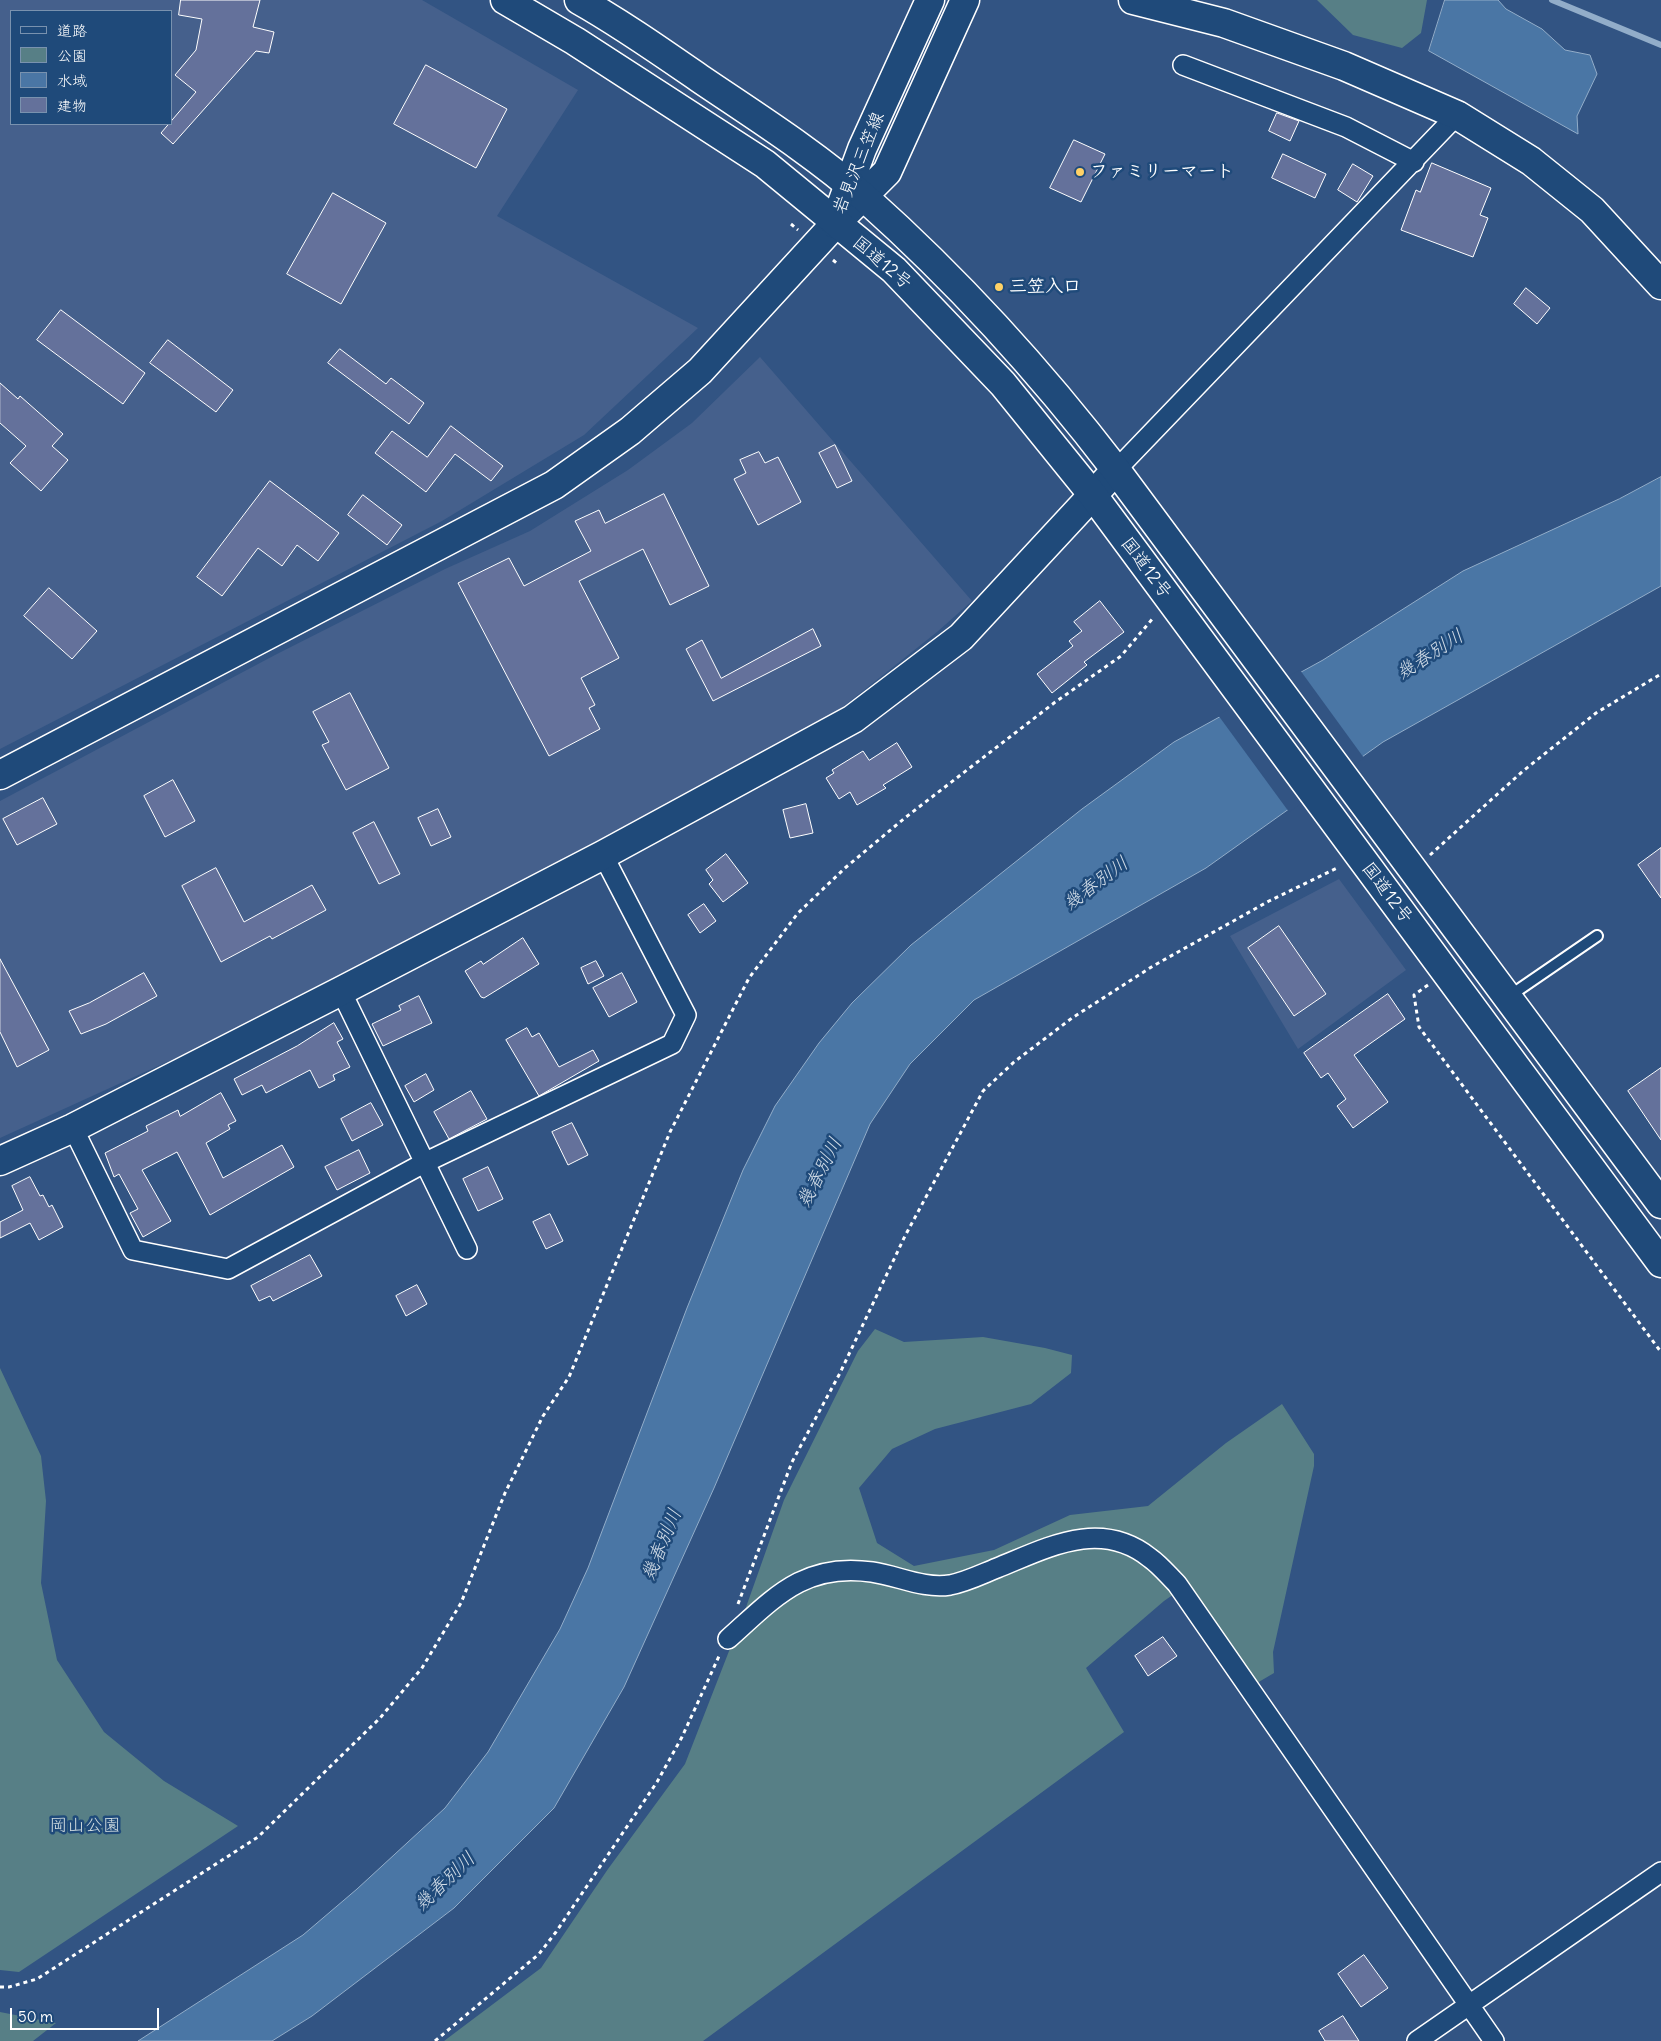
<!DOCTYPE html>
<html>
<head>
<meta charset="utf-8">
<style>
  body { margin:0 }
  #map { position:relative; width:1661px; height:2041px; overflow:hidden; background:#325483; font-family:Delius,"Klee One",sans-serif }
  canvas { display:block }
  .legend { position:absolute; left:10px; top:10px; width:162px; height:115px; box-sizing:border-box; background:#1f4a7a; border:1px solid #7992af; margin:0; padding:6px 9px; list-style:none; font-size:15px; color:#fff }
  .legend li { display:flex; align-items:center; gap:10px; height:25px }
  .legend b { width:25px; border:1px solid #7992af }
  .scale { position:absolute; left:10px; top:2008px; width:149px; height:22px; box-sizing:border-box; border:2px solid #fff; border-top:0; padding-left:6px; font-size:15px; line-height:18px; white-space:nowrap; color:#fff; -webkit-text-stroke:4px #1f4a7a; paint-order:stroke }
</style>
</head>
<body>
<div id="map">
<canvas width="1661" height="2041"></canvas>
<ul class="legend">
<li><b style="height:6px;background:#1f4a7a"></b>道路</li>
<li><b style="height:14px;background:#577f86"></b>公園</li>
<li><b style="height:14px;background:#4a76a5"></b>水域</li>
<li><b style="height:14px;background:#64719b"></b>建物</li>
</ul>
<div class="scale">50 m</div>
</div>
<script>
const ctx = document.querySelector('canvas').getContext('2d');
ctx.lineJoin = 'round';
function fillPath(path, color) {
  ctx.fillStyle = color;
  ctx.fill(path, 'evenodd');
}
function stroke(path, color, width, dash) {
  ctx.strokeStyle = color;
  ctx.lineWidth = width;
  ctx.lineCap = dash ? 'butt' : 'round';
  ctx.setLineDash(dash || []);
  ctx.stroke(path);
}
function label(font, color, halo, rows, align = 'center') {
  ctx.font = font + ' Delius,"Klee One",sans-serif';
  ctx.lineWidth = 5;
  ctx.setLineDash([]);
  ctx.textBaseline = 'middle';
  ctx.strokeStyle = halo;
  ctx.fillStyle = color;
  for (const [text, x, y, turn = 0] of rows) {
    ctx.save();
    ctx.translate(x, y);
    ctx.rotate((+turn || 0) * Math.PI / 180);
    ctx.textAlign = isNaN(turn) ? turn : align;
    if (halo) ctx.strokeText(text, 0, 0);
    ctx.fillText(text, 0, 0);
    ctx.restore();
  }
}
const built = new Path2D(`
  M0,0h422l156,90 -81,126 201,112 -114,107 -142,86 -442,228zM11,11h160v113h-160z
  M760,357l212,244 -35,31 -103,82 -371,199 -272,138 -191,87v-337l275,-146 170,-86 85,-38 98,-61 64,-47z
  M1339,879l67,91 -108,79 -68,-113z`);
const green = new Path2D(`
  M1317,0h110l-6,33 -19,15 -49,-13z
  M875,1329l29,13 79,-5 62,11 27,7 -1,18 -40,31 -96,25 -43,20 -33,39 18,55 37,23 80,-16 76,-35 78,-9 78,-63 56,-39 32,50v12l-41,186 1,21 -17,10 -70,-98 -23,16 -78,67 38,64 -421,309h-259l97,-73 67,-99 77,-105 60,-154 39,-110 74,-149z
  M0,1368l41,88 5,45 -5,82 16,77 47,72 60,49 74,45 -219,146 -19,-2z
  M0,2012l56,11 -23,18h-33z`);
const water = new Path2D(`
  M1445,0h53l8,9 36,20 23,21 25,5 7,19 -20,42 1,18 -149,-83z
  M1661,477v109l-278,156 -177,126 -232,132 -64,64 -40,60 -156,364 -90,199 -70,121 -100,100 -142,108 -40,25h-134l165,-106 54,-46 88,-81 43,-56 72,-123 28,-61 99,-260 56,-138 32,-64 44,-63 33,-40 59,-58 171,-136 92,-67 149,-82 140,-89 156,-72z`);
const pier = new Path2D(`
  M1300,670l64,88 -75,54 -71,-97z`);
const stream = new Path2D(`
  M1552,0l109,45`);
const building = new Path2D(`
  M181,0h79l-7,27 21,5 -5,21 -13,-2 -83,93 -12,-11 35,-41 -21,-17 21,-25 6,-31 -23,-4z
  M426,65l81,44 -31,59 -82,-44z
  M1277,113l22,8 -9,20 -21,-10z
  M1074,140l31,14 -24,48 -31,-14z
  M1283,154l43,20 -11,24 -43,-20z
  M1432,163l59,25 -11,27 8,3 -15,39 -72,-27 15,-40 4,2z
  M1353,164l20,12 -16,26 -19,-12z
  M333,193l53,30 -45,81 -54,-30z
  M1526,288l24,20 -13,16 -23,-20z
  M61,310l84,63 -22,31 -86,-64z
  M168,340l65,50 -17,22 -66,-49z
  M340,349l46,35 5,-6 33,25 -15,21 -81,-61z
  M0,383l18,16 2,-3 43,38 -11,12 16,14 -27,31 -31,-28 16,-17 -26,-23z
  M451,426l52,40 -12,15 -36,-27 -29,38 -51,-39 17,-22 35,26z
  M835,445l17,36 -15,7 -18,-35z
  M759,452l6,11 13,-6 23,45 -43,23 -24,-46 12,-6 -6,-13z
  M270,481l69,52 -21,28 -21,-16 -15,21 -24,-18 -36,48 -25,-19z
  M664,494l45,92 -39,19 -27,-56 -64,32 40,77 -38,20 14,27 -6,3 11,21 -51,27 -91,-173 51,-25 15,28 67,-35 -16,-30 24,-11 6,13z
  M363,495l39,30 -15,20 -39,-30z
  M49,588l48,43 -25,28 -48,-43z
  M1100,601l24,31 -40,30 3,3 -35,28 -15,-19 36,-28 -4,-5 13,-10 -8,-9z
  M813,629l8,17 -108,55 -27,-52 16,-9 19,38z
  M350,693l39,75 -43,22 -24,-45 7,-3 -16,-30z
  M897,743l15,24 -29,18 3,3 -29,17 -7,-13 -11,7 -13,-21 8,-5 -2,-3 31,-19 6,9z
  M173,780l22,41 -30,16 -21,-41z
  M43,798l14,26 -40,21 -14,-26z
  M806,804l7,29 -23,5 -7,-28z
  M438,809l13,28 -20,9 -13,-28z
  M374,822l26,52 -21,10 -26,-51z
  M1661,848v50l-23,-33z
  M726,854l22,29 -25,19 -14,-18 4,-4 -7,-10z
  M216,868l28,54 68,-37 14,25 -54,29 -2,-3 -49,26 -39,-76z
  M704,904l12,17 -16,12 -12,-18z
  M1279,926l47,68 -32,22 -46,-68z
  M523,938l16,26 -55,34 -3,-1 -16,-26 16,-10 2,3z
  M0,959l49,91 -32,17 -17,-35z
  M596,961l8,15 -16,8 -7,-16z
  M144,973l13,23 -51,28 -25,10 -12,-23 20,-8z
  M622,973l15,29 -28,15 -16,-29z
  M1388,994l17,25 -51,36 34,47 -35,26 -16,-22 9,-7 -18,-26 -7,5 -17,-25z
  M419,996l13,27 -49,23 -11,-22 29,-14 -2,-4z
  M334,1023l9,16 -6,3 13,25 -17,8 2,5 -16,8 -9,-18 -44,23 -4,-8 -20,10 -8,-16 63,-33z
  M527,1028l5,9 7,-4 20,34 34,-17 6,11 -60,35 -33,-56z
  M1661,1068v72l-33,-49z
  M426,1074l8,16 -20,12 -9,-16z
  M471,1091l16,28 -38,20 -15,-27z
  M221,1093l15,28 -8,4 2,4 -24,14 17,35 59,-33 12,22 -84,48 -33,-63 -35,18 29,51 -28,16 -13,-24 8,-4 -19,-35 -5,3 -9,-24 43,-22 -2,-5 32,-16 2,6z
  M371,1103l12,22 -31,16 -11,-22z
  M572,1123l16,32 -20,10 -16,-33z
  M359,1150l11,23 -33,17 -12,-23z
  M488,1167l15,32 -25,12 -15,-32z
  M30,1177l10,19 3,-1 6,12 3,-2 11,22 -24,13 -9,-17 -30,15v-16l23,-12 -11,-24z
  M550,1214l13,27 -17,8 -13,-27z
  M310,1255l12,21 -49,25 -3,-5 -11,5 -8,-15z
  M417,1285l10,19 -21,12 -10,-20z
  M1163,1637l14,19 -29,20 -13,-20z
  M1364,1955l24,33 -27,19 -23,-33z
  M1343,2016l16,25h-34l-6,-10z`);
const path = new Path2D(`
  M791,224l7,6
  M833,260l6,5
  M1430,855l93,-84 73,-58 65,-39
  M1428,985l-14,10 5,32 242,325
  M738,1604l54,-142 48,-89 65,-137 78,-145 31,-29 58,-44 81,-52 116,-65 70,-34
  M0,1987h9l28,-8 221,-142 122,-119 42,-50 39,-65 44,-110 38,-77 26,-39 101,-245 79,-154 49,-65 47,-45 61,-51 148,-114 67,-47 33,-39
  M435,2041l104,-87 17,-22 101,-150 25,-45 38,-83`);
const lane = new Path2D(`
  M1508,997l89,-61`);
const street = new Path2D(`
  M1183,65l163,62 68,35
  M1116,470l341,-355
  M341,991l126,258
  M73,1128l60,122 95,19 196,-106 248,-119 14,-29 -83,-160
  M728,1639c46,-41 76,-77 144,-67 27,4 51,17 78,13 16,-3 32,-11 47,-17 50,-20 103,-50 153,-10 10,7 18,17 27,26l317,457
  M1417,2041l244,-169`);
const secondary = new Path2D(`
  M1133,0l91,23 120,43 113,49 74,46 61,49 69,75
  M0,775l554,-290 76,-54 70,-60 135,-147
  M0,1161l73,-33 268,-137 262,-136 250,-136 108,-82 155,-167`);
const primary = new Path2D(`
  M841,206l21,-57 68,-149
  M835,224l52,-52 78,-172`);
const highway = new Path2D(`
  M505,0l70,41 190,123 129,106 109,114 89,110 569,769
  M579,0c41,23 81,51 120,78 56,38 115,75 166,120 92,82 176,174 251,272l545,734`);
const markers = [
  [1080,172,5,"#ffd166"],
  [999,287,5,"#ffd166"]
];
const streetNames = [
  ["岩見沢三笠線",859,163,-68],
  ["国道12号",882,263,40],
  ["国道12号",1146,568,53],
  ["国道12号",1387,893,53]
];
const poiNames = [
  ["ファミリーマート",1090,172],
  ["三笠入口",1009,287]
];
const parkNames = [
  ["岡山公園",85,1826]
];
const waterNames = [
  ["幾春別川",1430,655,-33],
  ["幾春別川",1096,884,-37],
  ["幾春別川",820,1173,-63],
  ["幾春別川",662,1545,-68],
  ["幾春別川",445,1882,-44]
];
fillPath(built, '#45608c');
fillPath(green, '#577f86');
fillPath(water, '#4a76a5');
stroke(water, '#92adc9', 1);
fillPath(pier, '#325483');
stroke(stream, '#92adc9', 6);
fillPath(building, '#64719b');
stroke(building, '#fff', 1);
stroke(lane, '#fff', 14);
stroke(street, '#fff', 22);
stroke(secondary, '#fff', 31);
stroke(primary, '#fff', 31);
stroke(highway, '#fff', 31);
stroke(path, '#fff', 3, [4, 4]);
stroke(lane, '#1f4a7a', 10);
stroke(street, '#1f4a7a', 19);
stroke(secondary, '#1f4a7a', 28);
stroke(primary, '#1f4a7a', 28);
stroke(highway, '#1f4a7a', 28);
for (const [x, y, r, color] of markers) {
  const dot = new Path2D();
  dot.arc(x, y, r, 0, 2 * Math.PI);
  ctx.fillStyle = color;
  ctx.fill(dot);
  stroke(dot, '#1f4a7a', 2);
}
label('18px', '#fff', '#1f4a7a', streetNames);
label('bold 18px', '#fff', '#1f4a7a', poiNames, 'left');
label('18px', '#d5dfe1', '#1f4a7a', parkNames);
label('italic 19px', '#d2dde8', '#1f4a7a', waterNames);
</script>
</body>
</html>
